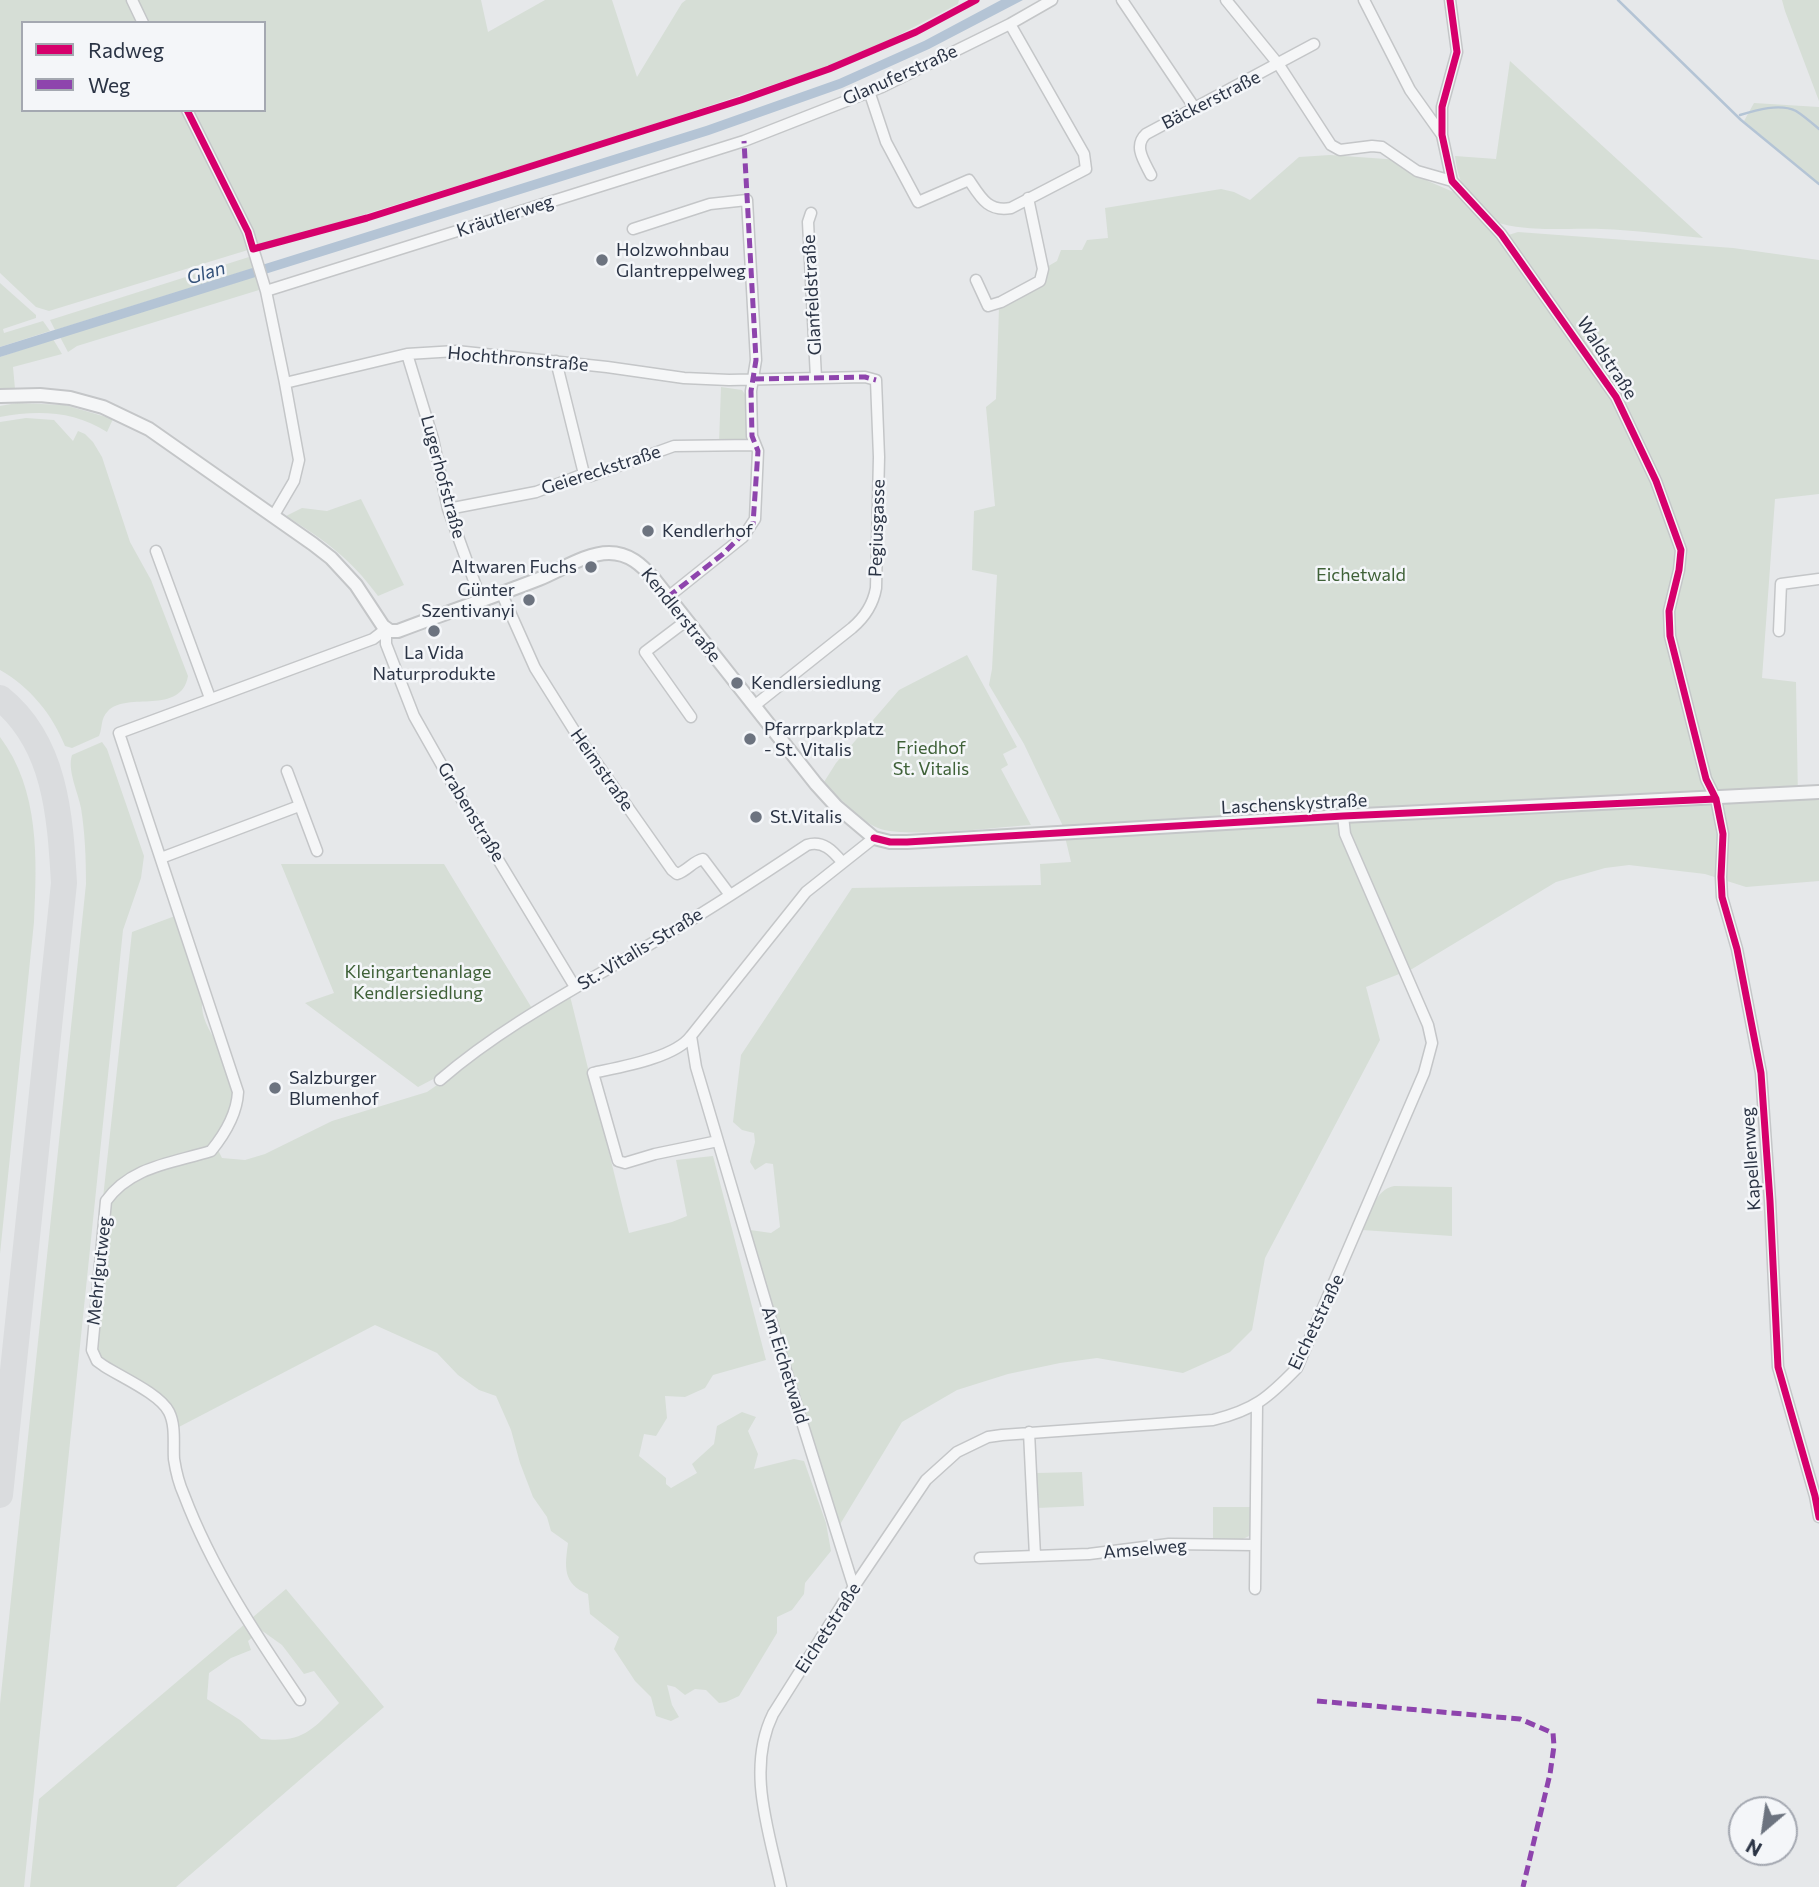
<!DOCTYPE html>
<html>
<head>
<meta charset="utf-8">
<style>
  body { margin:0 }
  #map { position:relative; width:1819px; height:1887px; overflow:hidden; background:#e6e8ea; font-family:Commissioner,sans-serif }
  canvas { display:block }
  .legend { position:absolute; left:21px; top:21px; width:245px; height:91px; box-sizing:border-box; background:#f4f6f9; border:2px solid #a4a8b1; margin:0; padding:9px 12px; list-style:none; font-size:21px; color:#2b3445 }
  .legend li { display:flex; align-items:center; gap:14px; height:35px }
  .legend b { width:35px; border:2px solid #a4a8b1 }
  .north { position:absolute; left:1728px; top:1796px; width:70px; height:70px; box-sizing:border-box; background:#f4f6f9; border:2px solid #a4a8b1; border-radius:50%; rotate:209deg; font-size:19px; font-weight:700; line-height:28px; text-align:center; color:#2b3445 }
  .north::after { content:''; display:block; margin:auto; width:24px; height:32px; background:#6c737f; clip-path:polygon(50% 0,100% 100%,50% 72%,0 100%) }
</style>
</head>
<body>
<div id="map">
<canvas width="1819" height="1887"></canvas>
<ul class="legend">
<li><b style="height:9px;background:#d6006c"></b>Radweg</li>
<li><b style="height:9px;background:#8e44ad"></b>Weg</li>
</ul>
<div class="north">N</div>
</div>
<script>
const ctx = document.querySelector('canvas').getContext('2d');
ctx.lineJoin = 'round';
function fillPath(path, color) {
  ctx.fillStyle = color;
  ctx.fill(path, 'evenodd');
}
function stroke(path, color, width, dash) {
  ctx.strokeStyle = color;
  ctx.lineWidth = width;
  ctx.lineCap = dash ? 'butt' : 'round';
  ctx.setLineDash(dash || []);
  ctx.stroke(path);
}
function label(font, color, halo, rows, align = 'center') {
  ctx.font = font + ' Commissioner,sans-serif';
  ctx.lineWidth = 5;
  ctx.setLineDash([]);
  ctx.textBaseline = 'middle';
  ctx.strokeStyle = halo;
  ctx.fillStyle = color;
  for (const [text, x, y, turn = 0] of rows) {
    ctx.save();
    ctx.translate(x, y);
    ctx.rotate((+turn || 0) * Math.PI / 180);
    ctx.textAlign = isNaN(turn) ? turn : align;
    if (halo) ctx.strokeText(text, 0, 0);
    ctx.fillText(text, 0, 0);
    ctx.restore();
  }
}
const green = new Path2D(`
  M0,0h481l7,32 57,-32h67l25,77 45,-74 4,-3h273l-1,4 -69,36 -66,28 -223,74 -551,169 -13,-4 -36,-34zM23,23h241v87h-241z
  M1782,0h37v101l-34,-90z
  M1510,61l193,177c-34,-3 -68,-8 -102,-9 -27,-1 -89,4 -110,-10 -23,-15 -33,-37 -36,-63l41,3z
  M1754,103l65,4v78l-75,-64z
  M1330,155l70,5 28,21 30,13 41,44 19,-6 215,16 86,12v234l-44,5 -13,179 34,4 2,118 21,-1v82l-73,6 -41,-13 -76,-9 -24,3 -49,14 -144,87 -46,18 14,53 -115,218 -13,72 -22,22 -47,21 -86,-15 -37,5 -52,11 -51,16 -55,32 -63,104 -89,-296 21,3 9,-6 -7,-63 -7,-1 -11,7 -5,-8 5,-20 -1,-9 -12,-3 -9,-8 8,-67 111,-167 189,-3 -1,-21 31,-2 -9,-38 -38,-80 -35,-59 3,-16 5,-94 -25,-5 2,-59 21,-5 -9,-99 10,-8 3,-91 46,-26v-14l12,-7 4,-11h21l5,-10 21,-2 -3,-30 116,-19 13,3 16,8 49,-43z
  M249,257l5,11 -199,62 -5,-10z
  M257,276l2,14 -182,56 -9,6 -8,-15z
  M0,283l36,32v3l-33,11 1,4 39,-12 7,10 -50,16z
  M53,339l9,15 -49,13 2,22 -15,1v-33z
  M721,387l21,3 5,7 -1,44 -27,2z
  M17,403l48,2 48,14 -6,13c-33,-21 -69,-22 -107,-15v-11z
  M26,418l28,2 19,21 5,-10 7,3 8,8 9,15 28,85 21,38 37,96c-7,40 -61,15 -80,35 -8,8 -5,16 -9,25l-27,12 -7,-2c-13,-32 -35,-59 -65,-76v-248z
  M361,499l43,86 -26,11c-29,-39 -51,-54 -92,-80l16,-8 25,3z
  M967,655l50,92 -14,7 5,11 -7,4 30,56c-34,2 -126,14 -153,3 -21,-9 -38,-30 -54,-46l12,-19 63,-73z
  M0,737c40,53 37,123 34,185l-34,332z
  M102,742l5,7 37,107 -3,22 -18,52 -99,957h-24v-183l86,-820c0,-26 -1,-51 -5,-76 -3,-16 -14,-38 -9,-53z
  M281,864h163l89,146 -92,65 -23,12 -113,-84 29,-10z
  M175,916l27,86c-1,15 7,28 15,41 4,8 6,18 9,26 12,35 6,42 -12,73l8,16 23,2 20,-6 67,-33 95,-29 23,-16 22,-21 98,-59 59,237 43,-11 15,-6 -11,-56 37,-4 53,204 -53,15 -8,13 -20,9 -20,-1 2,22 -11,18 -12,-2 -5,22 27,22v6l5,4 26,-15 -5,-9 22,-20 3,-18 25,-14 14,5 -8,14 10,23 -4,15 40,-10 10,2 22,62 5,28 -26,32 -1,11 -12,16 -15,7v16l-38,63 -13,6 -7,1 -13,-13 -11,-1 -10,6 -10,-8 -8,-2 5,20 7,12 -8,4 -15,-5 -5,-19 -16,-16 -21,-32 5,-12 -29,-23 -2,-20c-26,-10 -23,-28 -20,-51l-17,-12 -4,-14 -14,-20 -13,-34 -9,-33 -15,-34 -17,-6 -21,-15 -21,-22 -62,-28 -200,104 -1,-13 -75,-56 -5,-10 9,-152 29,-266z
  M1394,1186l58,1v49l-90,-6c8,-17 13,-40 32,-44z
  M1082,1472l2,34 -47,2 -1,-35z
  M1213,1507h39v23l-3,6 -8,4 -28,-1z
  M286,1589l98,118 -208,180h-146l9,-88zM261,1630l21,15 22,29 10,-3 25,32c-28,28 -36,40 -78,36l-21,-19 -33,-21 2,-26 22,-15 20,-8 -3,-9z`);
const water = new Path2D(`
  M1001,0h22l-94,49 -87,39 -133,47 -709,222v-10l706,-221 133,-47 85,-38z`);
const stream = new Path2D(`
  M1618,0l123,120 78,64
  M1740,115c16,-5 40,-12 56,-4 8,5 16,12 23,18`);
const taxiway = new Path2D(`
  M0,698c56,45 60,118 64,185l-64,612`);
const minor = new Path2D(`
  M132,0l11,23
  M1122,0l72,107
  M1226,0l53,65 52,80 9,5 32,-4 10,1 35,24 35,10
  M1364,0l46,90 32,45
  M1450,0l7,52 -15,55v28l10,46 49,53 115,163 40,84 25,69 -2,20 -10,41 1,25 36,143 10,20 7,35 -2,43 1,20 15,52 24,124 9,128 8,166 37,129 4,21
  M869,91l17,51 32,60 51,-22c12,18 19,32 42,28l75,-39 -2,-15 -74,-130
  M187,110l61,122 18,59 19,92 14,77 -5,21 -20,34
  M1151,175c-7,-14 -18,-29 -5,-41l168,-90
  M811,213l-3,9 8,156
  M633,229l77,-25 37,-4 9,160 -5,31 1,45 6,15 -3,68 -12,18 -75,60
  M976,280l12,26 13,-4 39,-21 3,-12 -15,-71
  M266,291l478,-150 138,-54 128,-63 42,-24
  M407,354l26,85 15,70 33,91
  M556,361l28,113
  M285,383l122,-29 49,-3 151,16 77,11 45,2 136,-3 11,3 3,77 -3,131c-3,17 -11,29 -24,40l-98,78
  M448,509l88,-17 48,-18 7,2 83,-30 81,-1
  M156,551l54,147
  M501,592l34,76 42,67 95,135 5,4c10,-3 16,-13 26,-15l27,36
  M686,621l-41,31 46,65
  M386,629v15l28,72 39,69 122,202
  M1779,631l2,-47 38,-5
  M287,771l30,80
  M161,858l138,-52
  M691,1036c-16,22 -71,31 -98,37l25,88 7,2 30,-9 63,-13
  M440,1080c67,-58 148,-98 224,-144 49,-28 96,-60 143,-91 16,-5 26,6 35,17
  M1029,1432l6,124 54,-2 80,-10 85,1
  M980,1558l55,-2
  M854,1588l-64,-204 -94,-317 -5,-31 115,-144 68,-54
  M1255,1589l2,-184
  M300,1700c-44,-65 -88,-131 -116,-205 -5,-11 -8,-23 -10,-36 -1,-15 2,-33 -5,-47 -9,-18 -48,-35 -65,-46l-7,-5 -5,-11 14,-149c25,-35 67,-38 105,-50 13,-16 26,-38 27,-59l-119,-359 254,-94 13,-10
  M781,1887c-12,-56 -35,-118 -8,-173l72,-114 81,-120 31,-28 31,-15 14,-2 211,-15c41,-10 55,-22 84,-52l127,-295 8,-30 -4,-18 -83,-191 -2,-18`);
const tertiary = new Path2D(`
  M0,396l40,-1 30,3 33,9 46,22 164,115 18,14 25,27 27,41 7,5h8c47,-18 95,-34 141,-52 22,-9 47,-26 70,-26 20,0 33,12 45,26l162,205 20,22 38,32 16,4h17l436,-26 476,-24`);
const quiet = new Path2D(`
  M754,379l111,-2 11,3
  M668,597l55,-43 30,-30 5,-73 -6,-15 -1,-45 5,-31 -12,-219
  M1317,1701l203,18 33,14 1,13 -4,28 -27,113`);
const cycleway = new Path2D(`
  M1450,0l7,52 -15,55v28l10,46 49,53 115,163 40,84 25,69 -2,20 -10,41 1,25 36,143 10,20 7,35 -2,43 1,20 15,52 24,124 9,128 8,166 37,129 4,21
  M187,110l61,122 5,17 114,-31 374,-118 88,-31 87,-37 60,-32
  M874,838l16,4h17l436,-26 373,-17`);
const markers = [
  [602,260,7,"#6c737f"],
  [648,531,7,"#6c737f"],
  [591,567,7,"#6c737f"],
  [529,600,7,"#6c737f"],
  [434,631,7,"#6c737f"],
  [737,683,7,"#6c737f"],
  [750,739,7,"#6c737f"],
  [756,817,7,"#6c737f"],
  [275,1088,7,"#6c737f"]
];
const streetNames = [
  ["Glanuferstraße",900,75,-24],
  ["Bäckerstraße",1211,100,-27],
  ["Kräutlerweg",505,216,-18],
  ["Glanfeldstraße",812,295,-93],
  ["Waldstraße",1607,358,57],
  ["Hochthronstraße",518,359,5],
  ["Geiereckstraße",601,470,-18],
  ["Lugerhofstraße",443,477,75],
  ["Pegiusgasse",877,528,-88],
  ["Kendlerstraße",681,615,51],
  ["Heimstraße",602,770,55],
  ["Laschenskystraße",1294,804,-3],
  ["Grabenstraße",471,812,59],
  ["St.-Vitalis-Straße",640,949,-31],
  ["Kapellenweg",1751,1159,-94],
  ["Mehrlgutweg",99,1271,-84],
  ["Eichetstraße",1316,1322,-64],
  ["Am Eichetwald",785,1365,73],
  ["Amselweg",1145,1549,-5],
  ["Eichetstraße",828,1628,-57]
];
const poiNames = [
  ["Holzwohnbau",616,250],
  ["Glantreppelweg",616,271],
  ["Kendlerhof",662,531],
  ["Altwaren Fuchs",577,567,"right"],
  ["Günter",515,590,"right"],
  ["Szentivanyi",515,611,"right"],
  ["La Vida",434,653,"center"],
  ["Naturprodukte",434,674,"center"],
  ["Kendlersiedlung",751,683],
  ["Pfarrparkplatz",764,729],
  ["- St. Vitalis",764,750],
  ["St.Vitalis",770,817],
  ["Salzburger",289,1078],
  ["Blumenhof",289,1099]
];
const parkNames = [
  ["Eichetwald",1361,575],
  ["Friedhof",931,748],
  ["St. Vitalis",931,769],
  ["Kleingartenanlage",418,972],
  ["Kendlersiedlung",418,993]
];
const waterNames = [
  ["Glan",206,273,-17]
];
fillPath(green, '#d6ded6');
fillPath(water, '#b4c4d5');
stroke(stream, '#b4c4d5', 2.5);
stroke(taxiway, '#dadcde', 26);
stroke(minor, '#c4c6c8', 13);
stroke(tertiary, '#c4c6c8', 16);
stroke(minor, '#f5f6f7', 10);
stroke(tertiary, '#f5f6f7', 12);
stroke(quiet, '#8e44ad', 5, [10, 5]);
stroke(cycleway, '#d6006c', 7);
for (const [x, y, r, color] of markers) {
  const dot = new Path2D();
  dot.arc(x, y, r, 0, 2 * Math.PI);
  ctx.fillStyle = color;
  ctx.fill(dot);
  stroke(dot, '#f4f6f9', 2.5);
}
label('18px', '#2b3445', '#f4f6f9', streetNames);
label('18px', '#2b3445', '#f4f6f9', poiNames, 'left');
label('18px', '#3f6138', '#f4f6f9', parkNames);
label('italic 19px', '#34527a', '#f4f6f9', waterNames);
</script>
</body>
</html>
